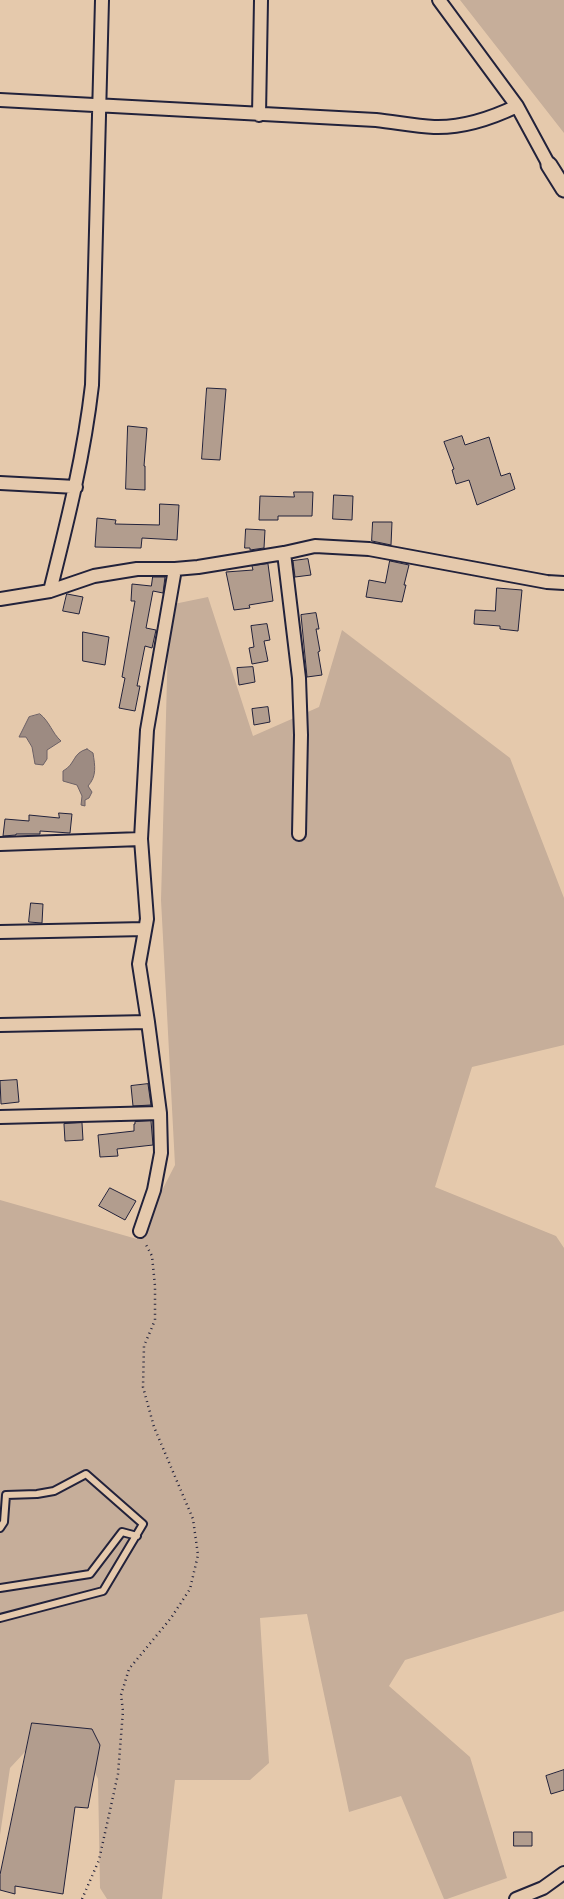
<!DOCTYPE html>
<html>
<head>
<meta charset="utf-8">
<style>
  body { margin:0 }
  canvas { display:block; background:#e5c9ac }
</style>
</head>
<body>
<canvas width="564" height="1899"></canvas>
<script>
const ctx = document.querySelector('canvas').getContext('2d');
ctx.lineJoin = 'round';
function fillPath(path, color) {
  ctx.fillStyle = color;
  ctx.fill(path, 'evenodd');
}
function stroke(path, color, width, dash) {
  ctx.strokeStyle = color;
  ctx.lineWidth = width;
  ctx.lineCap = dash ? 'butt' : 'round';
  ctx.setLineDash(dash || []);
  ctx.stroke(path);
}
const green = new Path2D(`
  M460,0h104v133z
  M208,597l45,139 66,-29 23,-77 168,128 54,140v147l-92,22 -37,120 121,49 8,12v363l-159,49 -16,26 81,71 37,121 -60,21h-3l-43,-103 -52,16 -42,-198 -47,4 9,145 -19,17h-75l-13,119h-55l-7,-11 -2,-109 -14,-31 -47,-9 -27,29 -10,67v-635l137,39 38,-74 -14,-265 8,-295z`);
const water = new Path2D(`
  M40,714c10,8 12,19 21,27l-14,9v9l-4,6 -8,-1 -3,-17 -6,-10h-7l10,-20z
  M87,749l6,4c2,13 4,23 -5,33l4,6 -3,6 -4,2v6l-4,-1 1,-9 -5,-11 -14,-4v-10c13,-7 9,-18 24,-22z`);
const building = new Path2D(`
  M207,388l19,1 -6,71 -18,-1z
  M128,426l19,2 -3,38h1v24l-19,-1z
  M462,436l3,9 24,-8 12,39 9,-3 5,16 -38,16 -8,-25 -13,4 -4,-14 2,-1 -10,-27z
  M294,492h19l-1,24h-34v4h-19l1,-24 34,1z
  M334,495l19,1 -1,24 -19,-1z
  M160,504l19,1 -2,35 -35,-2 -1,10 -46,-1 2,-29 19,2 -1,4 44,1z
  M373,522h19l-1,23 -19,-4z
  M246,529l19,1 -1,18 -14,2v-2h-5z
  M308,559l3,16 -16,2 -2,-16z
  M390,561l19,4 -5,20h2l-4,17 -36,-5 3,-17 16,3z
  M268,564l5,37 -24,4 1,3 -16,2 -8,-38 27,-2 -1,-4z
  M153,577h12l-2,16 -10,-2 -7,37 10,2 -4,18 -7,-2 -8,40h3l-5,25 -16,-3 6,-30 -3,-1 13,-76h-4l1,-17 19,2z
  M497,588l25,2 -4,41 -18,-2v-3l-26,-2 1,-14 20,1z
  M67,594l16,3 -4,17 -16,-3z
  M316,613l3,16h-3l4,22 -2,1 4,23 -15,2 -6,-62z
  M267,624l3,16 -6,1 4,20 -16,3 -3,-16 5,-1 -3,-21z
  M83,632l26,5 -4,28 -22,-4z
  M253,667l2,15 -16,3 -2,-17z
  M268,707l2,15 -16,3 -2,-16z
  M59,813l13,1 -2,19 -30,-2v3h-24v1l-13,1 2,-17 24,2v-6l30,3z
  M31,903l12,1 -1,19 -13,-1z
  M17,1080l2,22 -18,2 -1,-23z
  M148,1084l3,21 -18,1 -2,-20z
  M151,1121l2,24 -36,4 1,7 -18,1 -2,-22 36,-4v-7h1v-2z
  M82,1123l1,17 -18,1 -1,-17z
  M110,1188l26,13 -11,19 -26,-14z
  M32,1723l60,6 8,16 -12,63 -13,-1 -12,87 -48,-8v8l-15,-4v-15z
  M564,1770v20l-13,4 -5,-18z
  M514,1832h18v14h-18z`);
const path = new Path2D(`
  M82,1899l17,-39 19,-86 5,-63 -2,-16 8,-26 42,-51 19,-29 8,-34 -5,-36 -39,-92 -11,-40 1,-41 11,-26v-34l-3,-30 -7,-13`);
const service = new Path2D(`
  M0,1528l4,-6 2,-27 31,-1 17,-3 32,-17 57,50 -40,67 -103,27
  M0,1588l90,-14 32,-42 15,4`);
const minor = new Path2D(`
  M439,0l78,106 32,59
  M0,100l376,20c19,2 39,6 58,7 29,1 58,-9 83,-21
  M259,115l2,-115
  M0,483l76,4
  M284,553l15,125 2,57 -2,99
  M50,591c17,-68 34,-135 42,-206l10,-385
  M0,599l50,-8 44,-15 43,-7h38l23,-2 86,-14 31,-7 54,3 178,33 17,1
  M0,844l141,-5
  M0,932l145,-3
  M0,1025l148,-3
  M0,1117l160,-4
  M140,1231l14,-41 7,-37 -1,-40 -12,-91 -9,-58 8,-45 -6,-80 6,-109 28,-161
  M516,1899l27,-11 21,-15`);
const tertiary = new Path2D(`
  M549,165l15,24`);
fillPath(green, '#c6ae9a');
fillPath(water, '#9d8b82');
stroke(water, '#6c6166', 1);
fillPath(building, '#b29d8e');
stroke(building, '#22223b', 1);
stroke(service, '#22223b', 10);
stroke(minor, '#22223b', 16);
stroke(tertiary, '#22223b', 19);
stroke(path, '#22223b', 2.5, [1, 4]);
stroke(service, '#e5c9ac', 6);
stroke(minor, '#e5c9ac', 12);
stroke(tertiary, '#e5c9ac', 15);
</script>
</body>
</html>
